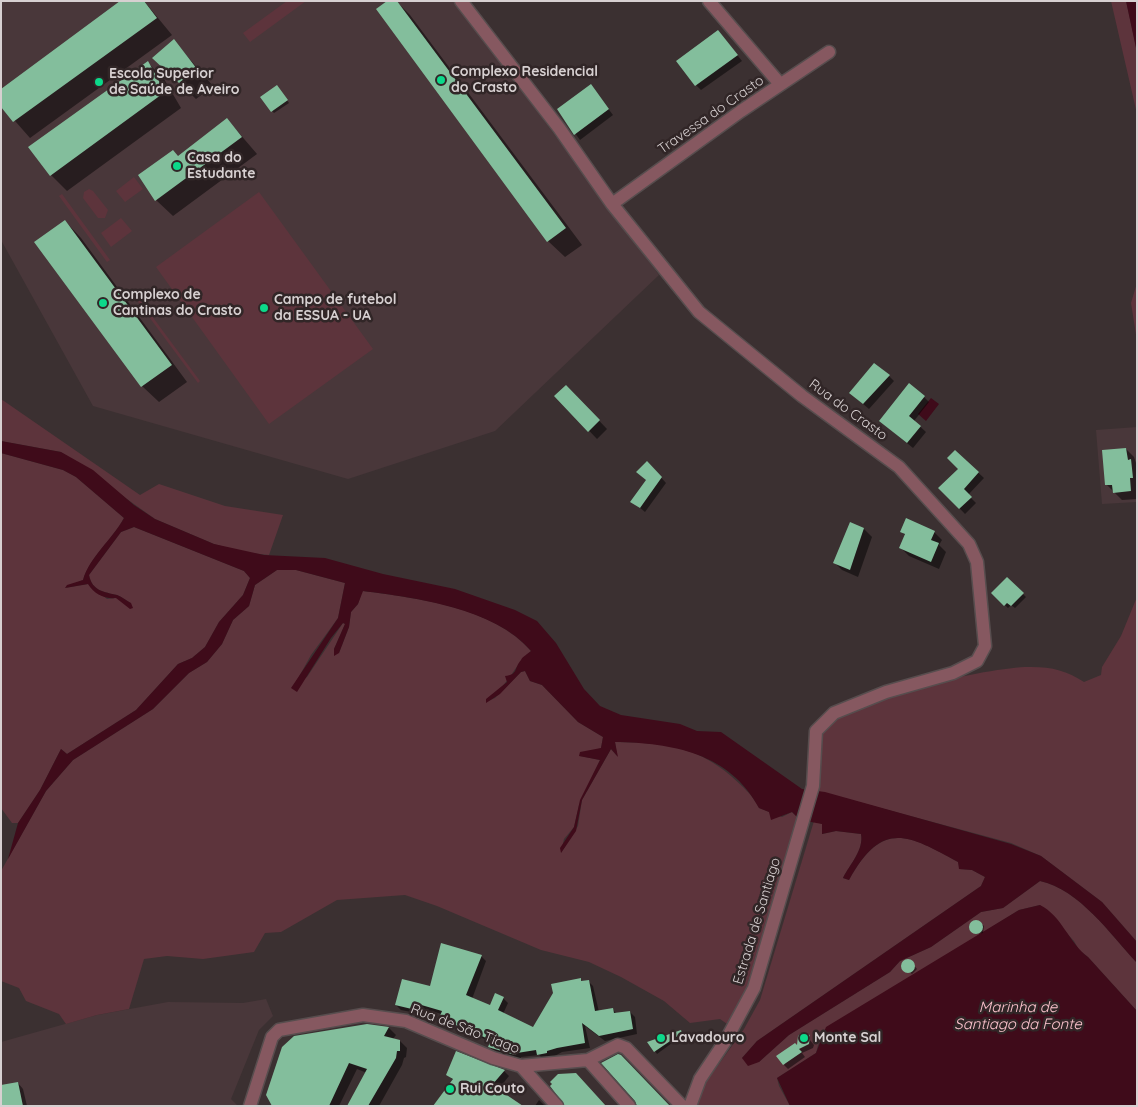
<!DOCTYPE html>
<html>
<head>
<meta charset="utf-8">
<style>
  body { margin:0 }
  #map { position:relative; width:1138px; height:1107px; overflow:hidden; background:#3b3031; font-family:Quicksand,sans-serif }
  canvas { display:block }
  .frame { position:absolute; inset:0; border:2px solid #d7d0d1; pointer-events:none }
</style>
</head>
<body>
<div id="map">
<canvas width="1138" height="1107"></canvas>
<div class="frame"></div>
</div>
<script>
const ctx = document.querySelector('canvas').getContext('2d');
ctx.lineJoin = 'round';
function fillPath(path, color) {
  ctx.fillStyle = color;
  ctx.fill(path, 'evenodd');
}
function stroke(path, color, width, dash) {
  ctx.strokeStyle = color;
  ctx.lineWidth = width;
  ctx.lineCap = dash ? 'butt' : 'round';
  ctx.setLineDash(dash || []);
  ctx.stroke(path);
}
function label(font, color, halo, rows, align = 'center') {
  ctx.font = font + ' Quicksand,sans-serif';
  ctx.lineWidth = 5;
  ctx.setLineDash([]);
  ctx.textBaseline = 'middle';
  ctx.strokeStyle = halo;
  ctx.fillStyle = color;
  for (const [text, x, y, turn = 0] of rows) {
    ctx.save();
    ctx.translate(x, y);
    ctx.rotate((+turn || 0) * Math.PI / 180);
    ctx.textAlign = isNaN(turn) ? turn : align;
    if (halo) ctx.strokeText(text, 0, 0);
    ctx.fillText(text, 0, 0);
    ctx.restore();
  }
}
const built = new Path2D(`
  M1,1h454l204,274 -164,156 -147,48 -255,-73 -92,-166z
  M1137,427v75l-35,2 -6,-74z
  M266,999l7,17 -14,14 -28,69 7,7h-237v-64l96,-27 71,-13 75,1z`);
const green = new Path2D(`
  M287,1h19l-56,41 -7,-9z
  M1111,1h15l11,50v63z
  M134,177l9,12 -18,13 -9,-11z
  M89,189l4,2 15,19 -3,8h-7l-15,-20 1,-6z
  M259,192l114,157 -104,75 -113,-157z
  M62,194l48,66 -3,2 -48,-66z
  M121,218l11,13 -21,16 -10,-14z
  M1137,283v58l-6,-38z
  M140,300l60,81 -2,2 -60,-81z
  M1,399l139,96 19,-11 66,22 58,9 -14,40 -28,-3 -27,-8 -59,-25 -94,-67 -60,-11z
  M1,453l62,17 13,7 48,41c-12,22 -34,39 -41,62l-18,8 23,-4 19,15 9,-1 15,5c-4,-2 -9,-6 -14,-8 -13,-3 -25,-4 -28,-20l32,-43 13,-5 110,44 6,7 -7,17 -24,27 -14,25 -13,11 -14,6 -42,46 -69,44 -6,-5 -21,41 -22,33h-6l-11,-15z
  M277,570h19l49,13 -7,35 -27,37 -15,27 11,-5 36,-54 2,1 -11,25 5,4 10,-26 2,-15 7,-8 4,-13c55,7 131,16 169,60 -18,15 -21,34 -44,48l-1,3 9,-4 26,-26 4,-1 5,10 12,4 36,37 25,15 -2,11 -21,8 20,4 -21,45 -5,22 -10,12 -3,14 17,-27 4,-26 29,-51 6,7 -2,-14c47,1 80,3 116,34 12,11 21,18 28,32l23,9 10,-5 8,8 -47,164 -23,42 -10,-7 -30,4 -26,-22 -43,-24 -32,-15 -48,-12 -104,-44 -32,-11 -68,5 -56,32 -16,1 -11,19 -51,7 -36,-3 -23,3 -15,50 -32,6 -31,9 -7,-10 -33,-13 -7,-13 -18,-7v-110l45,-80 27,-31 80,-51 36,-36 18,-11 15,-18 11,-24 16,-14 6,-21z
  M1137,597v345l-35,-40 -61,-46 -30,-13 -194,-52c1,-16 0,-51 9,-64 23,-29 167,-61 205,-60 22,0 36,4 53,15l17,-7 1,-8 19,-31z
  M814,821l8,3v10l14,-3 25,3c3,16 -11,30 -18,44l6,2c33,-60 59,-46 109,-18l2,7 12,1 13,7 -4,9 -224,155 -15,17 17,4 30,-27 101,-63 10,-11 31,-14 50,-35 22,-4 37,-27c39,8 71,54 97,82v48l-49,-54 -9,-7 -5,-9 -34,-36 -21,5 -198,124 -5,19 -39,25 2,8 11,20h-93l7,-21 40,-56 16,-29z`);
const water = new Path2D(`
  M1126,1h11v50l-1,-3z
  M931,398l8,6 -13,17 -8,-7z
  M1,441l60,11 32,18 41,35 21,14 59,25 50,11 61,3 58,16 72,15 60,21 22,11 19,22 28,46 16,17 21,9 59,9 17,7 24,1 81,57 23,3 186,52 30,12 61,46 35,40v21c-26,-28 -58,-74 -97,-82l-37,27 -22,4 -50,35 -31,14 -10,11 -101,63 -30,27 -11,4 -6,-8 15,-17 224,-155 4,-9 -13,-7 -13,-1 -1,-7c-51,-28 -76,-42 -109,18l-6,-2c7,-14 21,-28 18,-44l-25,-3 -14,3v-10l-22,-4 -8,-8 -21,8 -2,-8 -10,-4c-29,-55 -87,-65 -144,-66l3,15 -7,-8 -29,51 -6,31 -15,22 -1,-5 14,-21 6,-27 20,-40 -21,-4 1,-4 21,-4 2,-11 -25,-15 -36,-37 -12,-4 -5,-10 -4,1 -21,22 -14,9v-4l21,-17 -2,-6c13,-1 9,-8 16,-16 2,-4 7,-6 10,-9 -36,-43 -115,-53 -168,-60l-5,13 -7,8 -2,15 -10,26 -5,3v-7l11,-25 -2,-1 -12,15 -34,54 -6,-4 47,-70 7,-35 -49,-13h-19l-22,15 -6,21 -16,14 -11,24 -15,18 -18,11 -36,36 -80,51 -27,31 -38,68 10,-36 22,-33 21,-41 6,5 69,-44 42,-46 14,-6 13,-11 14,-25 24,-27 7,-17 -6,-7 -110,-44 -13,5 -32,43c3,16 15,17 28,20 5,2 10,6 14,8l2,5 -3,1 -14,-11c-12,1 -22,-4 -28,-14l-23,4 2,-3 16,-5c7,-24 29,-40 41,-62l-48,-41 -13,-7 -62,-17z
  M1040,905c22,11 29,38 48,52l49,54v95h-347l-13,-28 39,-25 10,-26 193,-117z`);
const shadow = new Path2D(`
  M123,1h21l28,34 -142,103 -29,-33z
  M396,1l14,14 172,230 -17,12 -17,-16z
  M723,37l19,24 -41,29 -5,-5z
  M174,41l39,45 -17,13 -26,-25z
  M148,63l16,16 17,29 -114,83 -16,-16z
  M591,86l22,29 -33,25 -22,-30z
  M279,89l10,14 -15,10 -2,-2z
  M227,119l30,35 -84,62 -17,-16 22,-43z
  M65,221l16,17 106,144 -28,20 -17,-16z
  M889,376l5,5 -25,28 -13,-11z
  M566,386l41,43 -10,10 -41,-43z
  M924,397l5,5 -15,19 12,11 -13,16 -27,-22z
  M1126,449l8,8 3,9v33l-15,1 -15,-15z
  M955,451l29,27 -16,17 8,8 -11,11 -25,-26 20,-19z
  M647,462l19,21 -21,29 -13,-11 15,-21 -10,-8z
  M864,529l8,8 -14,40 -16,-7 -8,-8z
  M901,531l33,1 8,8 -3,5 7,7 -7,17 -30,-13 -8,-8 5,-12z
  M1007,579l19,18 -11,11 -4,-3 -3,3 -16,-15z
  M978,921l6,5 -1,7 -7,1 -3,-2 -1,-8z
  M481,956l5,5 -14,38 18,8 13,-9 5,5 -5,11 31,15 46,-49 3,2 5,-1 5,5 6,26 14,-2 4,4 13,-2 5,5 2,17 -32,7 -20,-15 5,22 -28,4 -11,6 -8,1 -4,-4 -18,2 -1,2 -26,-8 -5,-4 2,-5 -33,-15 -6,-5 -6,-2 -4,-6 -19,-5 -2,5 -20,-4 -5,-5 35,-18z
  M910,961l7,8 -5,5 -9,-7v-4z
  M367,1025l22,3 7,7 -3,4 7,2 7,7 -1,9 -2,1 -2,7 -23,41h-30l18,-33 -10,-4 -18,37h-65z
  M680,1032l3,3 -26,19 -8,-12z
  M802,1034h3l9,11 -1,3 -11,5 3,4 -17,12 -4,-4 14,-18z
  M504,1071l5,5 -12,15 -43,-10 -6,-6z
  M18,1083l5,6 4,17h-26z
  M539,1100l6,6h-10z`);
const building = new Path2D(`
  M120,1h24l13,17 -144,104 -12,-15v-18z
  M387,1h10l169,227 -19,14 -171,-233z
  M718,30l20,25 -43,31 -19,-25z
  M174,39l23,30 -18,14 -27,-25z
  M148,61l17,31 -115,84 -22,-29z
  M591,84l18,25 -35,26 -17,-26z
  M277,85l11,15 -17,12 -11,-15z
  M227,118l15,19 -87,64 -17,-26 35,-25 5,6z
  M65,220l107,145 -31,22 -107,-145z
  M874,363l16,12 -27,29 -14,-11z
  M909,383l16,13 -16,20 12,10 -14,17 -28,-22z
  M566,385l34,35 -12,12 -34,-36z
  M1126,448l2,12 3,-1 2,19h-3l1,13 -18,2 -1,-8h-7l-3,-35z
  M955,450l24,22 -15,17 8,8 -13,12 -21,-21 20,-19 -11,-11z
  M647,461l15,16 -22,31 -10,-6 16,-22 -10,-8z
  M906,518l29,13 -4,9 8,3 -8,19 -32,-14 6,-14 -5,-2z
  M850,522l14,6 -14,42 -17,-7z
  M1007,577l17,16 -13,13 -4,-3 -3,3 -13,-13z
  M969 927a7 7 0 1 1 14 0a7 7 0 1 1-14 0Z
  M441,943l41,12 -16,40 24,10 5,-12 9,4 -6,13 35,17 20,-34 -2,-9 30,-6v3l8,-1 6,31 18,-3 1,5 16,-2 3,18 -34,7 -17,-13 3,20 -28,5 -10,3v2l-10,2 -1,-5 -19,3 -2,2 -27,-8 3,-7 -40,-17 1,-5 -12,-2 2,-5 -24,-7 -2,6 -21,-5 7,-26 28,7z
  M901 966a7 7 0 1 1 14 0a7 7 0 1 1-14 0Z
  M367,1024l22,3 -5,9 16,4v11h-3l-1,7 -28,48h-21l20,-37 -18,-6 -20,43h-57l-6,-11 16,-48 12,-11z
  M681,1030l1,3 -28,19 -7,-10z
  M801,1033l9,2 -1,9 -10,5 3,3 -19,13 -7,-9 19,-13 2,2 1,-9z
  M456,1051l49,19 -13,15 31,21h-90l20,-27 -7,-4z
  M618,1054l3,1 49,51h-33l-2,-5 -34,-38z
  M576,1073l30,33h-41l-15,-20 2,-2 -2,-2 8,-8z
  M18,1082l5,24h-22v-21z`);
const minor = new Path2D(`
  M461,1l98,127 53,76 87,108 103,84 97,71 70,77 8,18 8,84 -8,15 -24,12 -67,19 -52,21 -18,18 -3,55 -59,202 -28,52 -26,39 -10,27
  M709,1l71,83
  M612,204l129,-93 88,-59
  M588,1060l41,46
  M521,1066l67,-6 30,-15 8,3 56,58
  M250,1106l22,-69 7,-7 84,-15 43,6 87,37 28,8 36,40`);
const markers = [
  [441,80,5,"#0cd98a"],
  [99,82,5,"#0cd98a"],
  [177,166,5,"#0cd98a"],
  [103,303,5,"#0cd98a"],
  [264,308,5,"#0cd98a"],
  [661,1038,5,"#0cd98a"],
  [804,1038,5,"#0cd98a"],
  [450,1089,5,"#0cd98a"]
];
const poiNames = [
  ["Complexo Residencial",451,72],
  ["do Crasto",451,88],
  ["Escola Superior",109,74],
  ["de Saúde de Aveiro",109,90],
  ["Casa do",187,158],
  ["Estudante",187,174],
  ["Complexo de",113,295],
  ["Cantinas do Crasto",113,311],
  ["Campo de futebol",274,300],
  ["da ESSUA - UA",274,316],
  ["Lavadouro",671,1038],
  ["Monte Sal",814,1038],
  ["Rui Couto",460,1089]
];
const streetNames = [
  ["Travessa do Crasto",711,115,-35],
  ["Rua do Crasto",848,410,36],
  ["Estrada de Santiago",757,921,-73],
  ["Rua de São Tiago",465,1029,21]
];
const waterNames = [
  ["Marinha de",1018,1007],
  ["Santiago da Fonte",1018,1024]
];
fillPath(built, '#49373a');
fillPath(green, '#5d343c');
fillPath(water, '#3f0b1a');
fillPath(shadow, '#0007');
fillPath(building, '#83be9c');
stroke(minor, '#574d4e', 15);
stroke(minor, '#865860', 12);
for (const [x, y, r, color] of markers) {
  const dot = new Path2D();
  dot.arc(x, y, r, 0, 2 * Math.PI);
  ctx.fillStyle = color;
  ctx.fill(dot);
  stroke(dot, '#312627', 2);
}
label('bold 14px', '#d7d0d1', '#312627', poiNames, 'left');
label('14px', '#d7d0d1', '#312627', streetNames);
label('italic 15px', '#fdc4ce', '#312627', waterNames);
</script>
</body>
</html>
